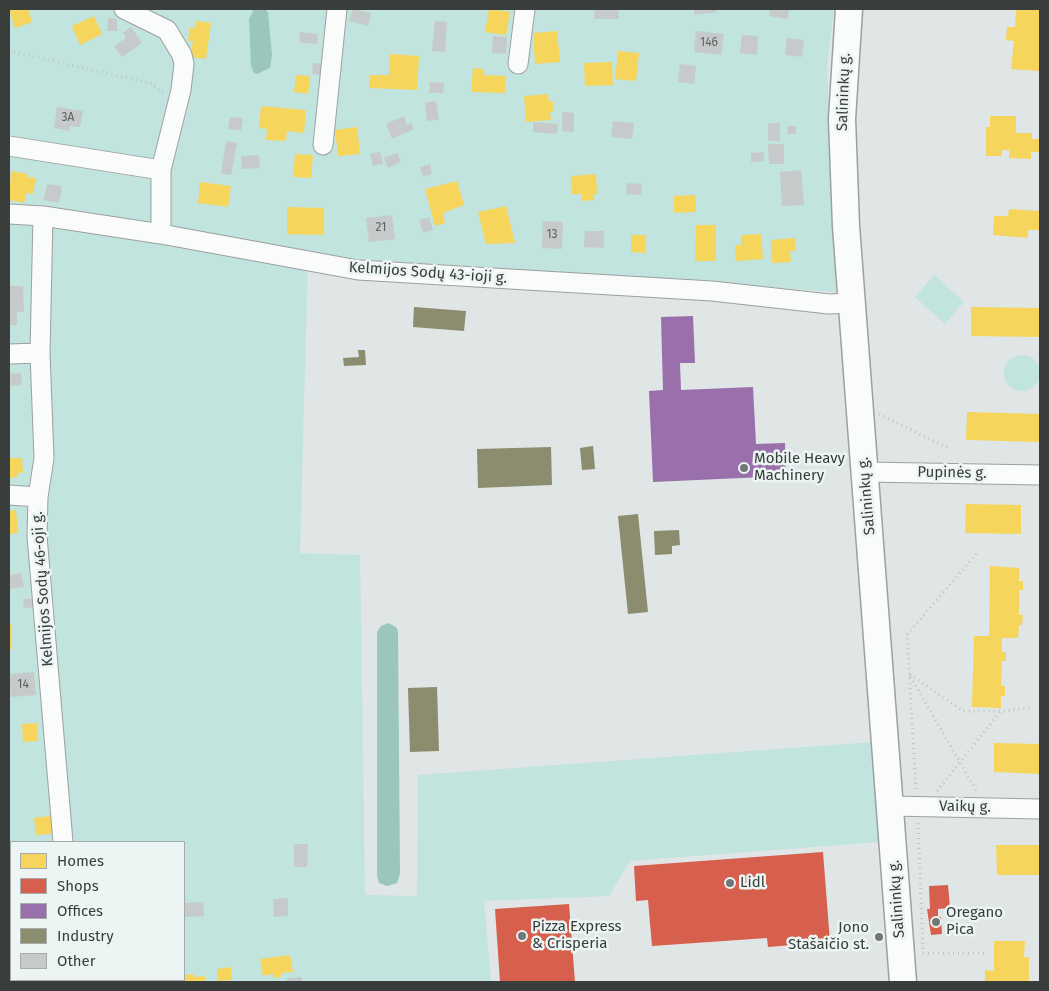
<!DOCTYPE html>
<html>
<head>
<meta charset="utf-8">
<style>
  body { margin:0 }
  #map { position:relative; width:1049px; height:991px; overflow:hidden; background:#e0e5e5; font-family:"Fira Sans",sans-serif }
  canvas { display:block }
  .frame { position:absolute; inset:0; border:10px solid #393d3c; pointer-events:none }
  .legend { position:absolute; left:10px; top:841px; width:175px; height:140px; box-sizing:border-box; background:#ecf5f3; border:1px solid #a4abaa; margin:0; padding:6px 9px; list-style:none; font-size:15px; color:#393d3c }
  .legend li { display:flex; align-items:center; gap:10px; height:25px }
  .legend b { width:25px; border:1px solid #a4abaa }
</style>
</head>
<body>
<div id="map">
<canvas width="1049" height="991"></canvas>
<div class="frame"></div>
<ul class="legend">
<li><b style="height:14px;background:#f6d55c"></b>Homes</li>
<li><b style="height:14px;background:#d6604d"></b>Shops</li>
<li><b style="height:14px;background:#9970ab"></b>Offices</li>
<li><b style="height:14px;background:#8c8c6e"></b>Industry</li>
<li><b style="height:14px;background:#c6caca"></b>Other</li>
</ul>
</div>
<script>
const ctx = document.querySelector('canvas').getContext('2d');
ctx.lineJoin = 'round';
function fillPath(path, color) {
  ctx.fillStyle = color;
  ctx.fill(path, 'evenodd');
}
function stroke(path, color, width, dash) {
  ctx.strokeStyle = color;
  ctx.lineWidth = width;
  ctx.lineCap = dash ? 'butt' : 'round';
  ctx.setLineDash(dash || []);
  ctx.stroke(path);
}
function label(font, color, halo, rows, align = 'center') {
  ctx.font = font + ' "Fira Sans",sans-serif';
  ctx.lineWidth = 5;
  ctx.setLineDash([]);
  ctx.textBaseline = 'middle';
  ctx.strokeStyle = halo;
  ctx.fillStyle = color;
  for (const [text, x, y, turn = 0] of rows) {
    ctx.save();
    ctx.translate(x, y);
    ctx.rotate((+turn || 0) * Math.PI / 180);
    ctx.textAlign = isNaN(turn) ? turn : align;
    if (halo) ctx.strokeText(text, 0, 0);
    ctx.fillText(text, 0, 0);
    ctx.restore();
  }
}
const green = new Path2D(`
  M9,9h825l-7,57 9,226 -528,-35 -8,296 60,2 5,340 52,1 1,-121 456,-33 5,100 -249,19 -21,35 -125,5 7,81h-482zM11,842h173v138h-173z
  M934,275l30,27 -19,22 -30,-27z
  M1004 373a18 18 0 1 1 36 0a18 18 0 1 1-36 0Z`);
const water = new Path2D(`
  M254,9h11l3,3 4,43 -2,13 -13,6 -3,-1 -3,-7 -2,-47z
  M389,623l8,5 1,4 2,242 -3,9 -10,3 -8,-3 -2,-7v-244l4,-6z`);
const homes = new Path2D(`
  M9,9h19l4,13 -17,6z
  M489,9l21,3 -4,23 -21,-3z
  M1016,9h24l-1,62 -28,-2 3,-28 -8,-1 1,-13h8z
  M94,16l8,18 -22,11 -8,-19z
  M196,21l15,2 -5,36 -16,-2 3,-16h-5l2,-14 5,1z
  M557,31l3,31 -25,2 -2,-31z
  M618,51l21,2 -3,28 -21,-2z
  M390,54l29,2 -2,34 -48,-2 1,-13h19z
  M612,62l1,23 -28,1 -1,-23z
  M473,68l11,1v6l22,1 -1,17 -34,-1z
  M296,75l14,1 -2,18 -14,-2z
  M548,94l1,8 4,-1 1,10 -4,1 1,8 -25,2 -2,-26z
  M261,106l45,4 -2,23 -17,-2 -1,10 -20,-1 1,-11 -8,-1z
  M990,116h26v17h16v6h7v13h-8v7l-22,-1v-8h-7v6h-16v-29h4z
  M357,127l3,27 -22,2 -3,-26z
  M295,154l18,1 -2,23 -18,-1z
  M11,171l16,3v3l9,1 -3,16 -7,-1 -2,10 -15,-3z
  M596,174l1,20h-4l1,6 -12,1v-7h-10l-1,-18z
  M457,181l7,24 -21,8 2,10 -10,3 -10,-37z
  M200,182l31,4 -3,21 -30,-4z
  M695,195l1,17 -22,1v-17z
  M506,206l9,37 -29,1 -8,-32z
  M287,207l37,1v27l-37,-1z
  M1009,209l31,2 -1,19h-11v8l-35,-3 1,-19h14z
  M696,225h20v36h-21z
  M761,234l2,25 -27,2 -1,-16h6v-10z
  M631,235h15l-1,18 -14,-1z
  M795,238l1,13h-6l1,11 -19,1 -1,-23z
  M971,307l69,1v29l-69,-1z
  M967,412l73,2v28l-74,-2z
  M9,458h13l1,15h-5v4l-9,1z
  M966,504l55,1v29l-56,-1z
  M16,510l2,23 -9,1v-23z
  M990,566l29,2v13h4v9h-4v25h4l-1,10h-3l-1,13h-16v14h4v9h-4l-1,25h4v10h-4v12l-29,-1 2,-71h15z
  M9,624h2l1,26h-3z
  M37,723l1,18 -15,1 -1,-18z
  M994,743l46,1v30l-46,-2z
  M57,815l2,18 -23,2 -2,-17z
  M996,845h44v30h-43z
  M994,941h31l-1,16h5v25h-44v-12l9,1z
  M290,955l3,17 -12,1v4l-8,1v-4l-10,2 -3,-17z
  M231,967l1,13 -14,1 -1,-12z
  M194,974v3l11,-1v6h-32v-2h11v-5z
  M38,980h26v2h-26z`);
const shops = new Path2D(`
  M823,852l7,90 -62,5 -1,-9 -115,8 -4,-46 -12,1 -2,-35z
  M948,885l2,23 -12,1v8h3l1,17 -11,1 -4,-26h3l-1,-23z
  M569,904l6,78h-75l-5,-73z`);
const offices = new Path2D(`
  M693,316l2,47h-15l1,27 72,-3 3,57 29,-1 1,33 -133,6 -4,-91 14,-1 -2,-73z`);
const industry = new Path2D(`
  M414,307l52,4 -2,20 -51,-4z
  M358,350h7l1,15 -22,1 -1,-8 16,-1z
  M593,446l2,23 -13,1 -2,-22z
  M551,447l1,38 -74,3 -1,-39z
  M638,514l10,98 -20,2 -10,-98z
  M679,530l1,15 -8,1v8l-17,1 -1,-24z
  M437,687l2,64 -29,1 -2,-64z`);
const building = new Path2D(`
  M353,9l18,4 -3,13 -19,-5z
  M595,9h23l1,10h-25z
  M694,9h23v3l-23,3z
  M770,9h19l-1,10 -19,-3z
  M108,18l9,1v12h-10z
  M435,21l12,1 -2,30 -13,-1z
  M131,27l11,16 -20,14 -8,-11 12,-8 -3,-5z
  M696,31l28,3 -3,21 -27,-3z
  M300,32l18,2 -1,10 -18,-2z
  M742,35l16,1 -1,19 -17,-2z
  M493,36l14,1 -1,17 -14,-1z
  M787,38l17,2 -2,17 -17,-2z
  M313,63l9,1 -1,11 -9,-1z
  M680,64l16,2 -2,18 -16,-2z
  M430,82l14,1 -1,10h-14z
  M436,101l3,19 -12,1 -2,-18z
  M57,107l26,4 -3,16 -10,-1v5l-16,-3z
  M562,112l12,1v19l-12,-1z
  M404,116l3,9 4,-2 3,6 -22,10 -6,-15z
  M230,117l13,1 -2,12 -13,-1z
  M613,121l21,2 -2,16 -21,-2z
  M533,122l25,2 -1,10 -24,-2z
  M768,123h12v18h-12z
  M788,126h8v8h-9z
  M226,141l11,2 -6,32 -10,-1z
  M768,144h16v20h-15z
  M380,152l3,12 -10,2 -3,-12z
  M764,152v9l-13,1v-9z
  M397,153l4,9 -13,6 -4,-10z
  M259,155l1,13 -18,1 -1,-13z
  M430,164l2,10 -9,3 -3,-10z
  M801,170l3,35 -22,1 -2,-34z
  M627,183l15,1 -1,11 -15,-1z
  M47,184l15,2 -3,17 -15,-3z
  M392,215l3,24 -26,3 -3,-24z
  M429,217l4,13 -10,3 -4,-13z
  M543,221l20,1 -1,27 -20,-1z
  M585,231h19v17l-20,-1z
  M9,286h14l1,26h-7v13h-8z
  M21,373l1,12 -11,1 -1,-12z
  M21,573l3,14 -15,2v-14z
  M36,598v9l-12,1 -1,-9z
  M34,672l2,23 -25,2 -2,-23z
  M294,844h14l-1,23h-13z
  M288,898v18l-14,1 -1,-18z
  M203,902l1,14 -20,1v-14z
  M302,977v5h-15v-4z`);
const path = new Path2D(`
  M9,51l141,32 13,10
  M879,414l69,34
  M916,789l-9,-154 70,-82
  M976,790l-67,-116 54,37h43l27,-4
  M937,791l63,-79
  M918,823l5,126
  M923,953h63`);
const street = new Path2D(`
  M124,9l43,21 15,25 2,9 -3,26 -20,80
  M518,64l7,-55
  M323,145l14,-136
  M9,146l152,24v64
  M9,214l34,2 118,18 197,36 354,21 117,13 22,-1
  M43,216l-3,137 4,105 -6,39 -1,39 26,306
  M9,354l31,-1
  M865,472l175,3
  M9,495l29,2
  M891,806l149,3`);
const secondary = new Path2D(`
  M849,9l-7,110 4,107 57,756`);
const markers = [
  [744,468,5,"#737877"],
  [730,883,5,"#737877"],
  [936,922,5,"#737877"],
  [522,936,5,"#737877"],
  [879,937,5,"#737877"]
];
const numberNames = [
  ["146",709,43],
  ["3A",68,118],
  ["21",381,228],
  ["13",552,235],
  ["14",23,685]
];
const streetNames = [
  ["Salininkų g.",844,92,-88],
  ["Kelmijos Sodų 43-ioji g.",428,273,4],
  ["Pupinės g.",952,473,1],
  ["Salininkų g.",867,496,-95],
  ["Kelmijos Sodų 46-oji g.",43,589,-94],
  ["Vaikų g.",965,807,1],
  ["Salininkų g.",897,899,-94]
];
const poiNames = [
  ["Mobile Heavy",754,459],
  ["Machinery",754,476],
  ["Lidl",740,883],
  ["Oregano",946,913],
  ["Pica",946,930],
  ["Pizza Express",532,927],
  ["& Crisperia",532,944],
  ["Jono",869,928,"right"],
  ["Stašaičio st.",869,945,"right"]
];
fillPath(green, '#c1e4de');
fillPath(water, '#9ac6be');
fillPath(homes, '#f6d55c');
fillPath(shops, '#d6604d');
fillPath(offices, '#9970ab');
fillPath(industry, '#8c8c6e');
fillPath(building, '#c6caca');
stroke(street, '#9da0a0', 21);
stroke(secondary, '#9da0a0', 29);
stroke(path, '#c2c3c3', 3, [1, 4]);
stroke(street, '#fafbfb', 19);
stroke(secondary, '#fafbfb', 26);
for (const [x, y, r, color] of markers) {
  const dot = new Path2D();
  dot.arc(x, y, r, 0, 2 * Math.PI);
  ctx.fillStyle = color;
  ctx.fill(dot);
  stroke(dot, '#ecf5f3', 2);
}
label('12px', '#5c6060', null, numberNames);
label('15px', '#393d3c', '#ecf5f3', streetNames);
label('15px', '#393d3c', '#ecf5f3', poiNames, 'left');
</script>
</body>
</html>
